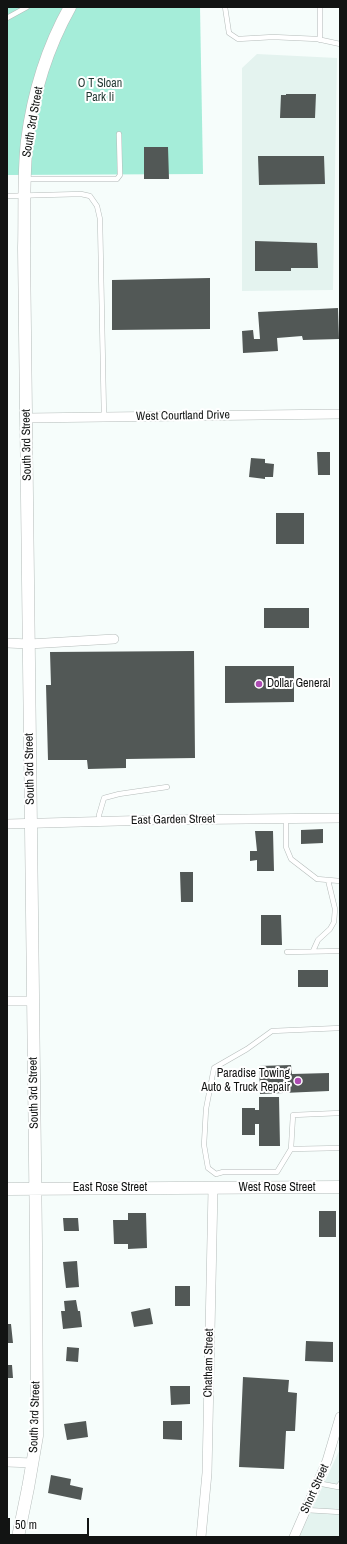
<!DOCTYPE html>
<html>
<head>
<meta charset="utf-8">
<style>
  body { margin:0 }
  #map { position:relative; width:347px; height:1544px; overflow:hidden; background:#f6fdfb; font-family:"Archivo Narrow",sans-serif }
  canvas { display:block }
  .frame { position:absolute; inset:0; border:8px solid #121413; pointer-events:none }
  .scale { position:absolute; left:8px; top:1518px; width:81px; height:18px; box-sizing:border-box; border:2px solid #121413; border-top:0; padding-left:5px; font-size:12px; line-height:14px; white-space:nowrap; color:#121413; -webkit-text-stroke:3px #fff; paint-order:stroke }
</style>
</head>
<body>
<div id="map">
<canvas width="347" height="1544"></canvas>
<div class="frame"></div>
<div class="scale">50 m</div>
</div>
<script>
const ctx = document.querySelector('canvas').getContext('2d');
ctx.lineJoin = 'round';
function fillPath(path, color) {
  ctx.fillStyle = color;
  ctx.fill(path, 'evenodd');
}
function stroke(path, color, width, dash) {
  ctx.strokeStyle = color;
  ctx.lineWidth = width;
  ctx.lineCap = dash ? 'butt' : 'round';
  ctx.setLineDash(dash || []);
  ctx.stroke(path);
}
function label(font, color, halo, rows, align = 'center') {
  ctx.font = font + ' "Archivo Narrow",sans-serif';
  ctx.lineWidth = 4;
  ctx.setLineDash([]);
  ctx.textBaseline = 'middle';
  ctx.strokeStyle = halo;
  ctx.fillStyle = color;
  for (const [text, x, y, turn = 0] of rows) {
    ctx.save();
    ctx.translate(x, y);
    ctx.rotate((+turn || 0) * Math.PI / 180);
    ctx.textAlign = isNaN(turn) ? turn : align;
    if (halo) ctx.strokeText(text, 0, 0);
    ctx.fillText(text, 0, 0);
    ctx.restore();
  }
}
const built = new Path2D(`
  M257,54l80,4 -4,232 -91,1v-223z
  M340,1449v88h-41z`);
const green = new Path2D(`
  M7,7h193l3,167 -196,1z`);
const building = new Path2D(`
  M286,94h30l-1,24h-35l1,-23h5z
  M144,147h24l1,32h-25z
  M258,156h66l1,28 -66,1z
  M255,241l62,2 1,25h-27v3h-36z
  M210,278v51l-98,1v-50z
  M338,308l1,31 -36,1 -1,-4 -25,2 1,13 -35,2 -1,-22 11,-1 1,9h6l-2,-27z
  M317,452h13v23h-12z
  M251,458l14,1v4l9,1 -1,13h-8v2l-16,-2z
  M276,513h28v31h-28z
  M264,608h45v20h-45z
  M194,651l1,107 -69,1v9l-38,1 -1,-9h-39l-2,-75h5l-1,-33z
  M225,666h69v36l-69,1z
  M323,829v14l-22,1v-14z
  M255,831h18l1,40h-17v-11l-7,1v-10h7z
  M180,872h13v30h-12z
  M261,915h20l1,30h-21z
  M298,970h30v17h-30z
  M291,1065l1,9 37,-1v18l-69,3 -1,-28z
  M259,1097h20l1,49h-21v-22h-4v11h-13v-27h13v2h4z
  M319,1211h17v26h-17z
  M128,1213h18l1,35 -19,1v-5h-14l-1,-24h15z
  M63,1218h15l1,13h-15z
  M77,1261l2,26 -13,1 -3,-26z
  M175,1286h15v20h-15z
  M76,1300l2,11h2l2,16 -19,2 -2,-18h4l-1,-10z
  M150,1308l3,16 -19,3 -3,-15z
  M7,1324h4l2,19h-6z
  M306,1341l27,1v20l-28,-1z
  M67,1347l12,1 -1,14 -12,-1z
  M7,1365h5l1,13h-6z
  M243,1377l46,3 -1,12 9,1 -2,38h-9l-2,38 -45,-2z
  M170,1386h20v18l-19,1z
  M86,1421l2,16 -21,3 -3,-16z
  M163,1421h19v19l-19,-1z
  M51,1475l20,4 -1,6 13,3 -2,12 -33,-7z`);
const service = new Path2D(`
  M225,7l4,26 9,6 35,-2 44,2 23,5
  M320,7v33
  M7,18l20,-11
  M25,179h92l3,-4 -1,-41
  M7,196l74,-2 9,2 7,10 3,13 4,198
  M286,818v29l5,12 26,20 23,2
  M99,821v-6l5,-17 15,-4 48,-7
  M313,951l5,-11 12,-11 4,-7 1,-13 -7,-29
  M287,952l53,-1
  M340,1113l-47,2 -2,34 49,-1
  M291,1149l-14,23h-54l-7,2 -8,-6 -4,-23 2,-36 8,-41 33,-19 25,-18 68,-3
  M317,1483l21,4 2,-3
  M306,1510l34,2`);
const minor = new Path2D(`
  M26,418l314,-4
  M7,643l22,1 85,-5
  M7,824l148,-4 185,-2
  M7,1001h26
  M7,1462l26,1
  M201,1537l6,-64 6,-284
  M294,1537l33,-76 13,-44`);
const tertiary = new Path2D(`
  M7,1189l333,-2
  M18,1537l10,-49 9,-52 -1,-193 -12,-995c1,-36 -1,-72 3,-107 6,-47 20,-93 43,-134`);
const markers = [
  [259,684,4,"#ad4cb3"],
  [298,1081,4,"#ad4cb3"]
];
const parkNames = [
  ["O T Sloan",100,84],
  ["Park Ii",100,98]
];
const streetNames = [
  ["South 3rd Street",33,122,-80],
  ["West Courtland Drive",183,416,-1],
  ["South 3rd Street",27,445,-91],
  ["South 3rd Street",30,769,-91],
  ["East Garden Street",173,820,-1],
  ["South 3rd Street",34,1093,-91],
  ["East Rose Street",110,1188],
  ["West Rose Street",277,1188],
  ["Chatham Street",209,1363,-89],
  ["South 3rd Street",35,1417,-88],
  ["Short Street",315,1489,-66]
];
const poiNames = [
  ["Dollar General",267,684],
  ["Paradise Towing",290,1074,"right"],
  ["Auto & Truck Repair",290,1088,"right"]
];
fillPath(built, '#e4f3ef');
fillPath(green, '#a5edd9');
fillPath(building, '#525856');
stroke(service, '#b5bcba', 5.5);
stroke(minor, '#b5bcba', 10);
stroke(tertiary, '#b5bcba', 13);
stroke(service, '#fff', 4.5);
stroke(minor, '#fff', 9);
stroke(tertiary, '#fff', 12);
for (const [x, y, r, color] of markers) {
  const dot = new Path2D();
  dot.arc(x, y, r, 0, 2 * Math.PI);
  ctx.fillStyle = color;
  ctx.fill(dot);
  stroke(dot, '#fff', 1.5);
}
label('12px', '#1e352f', '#fff', parkNames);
label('12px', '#121413', '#fff', streetNames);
label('12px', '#121413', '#fff', poiNames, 'left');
</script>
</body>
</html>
